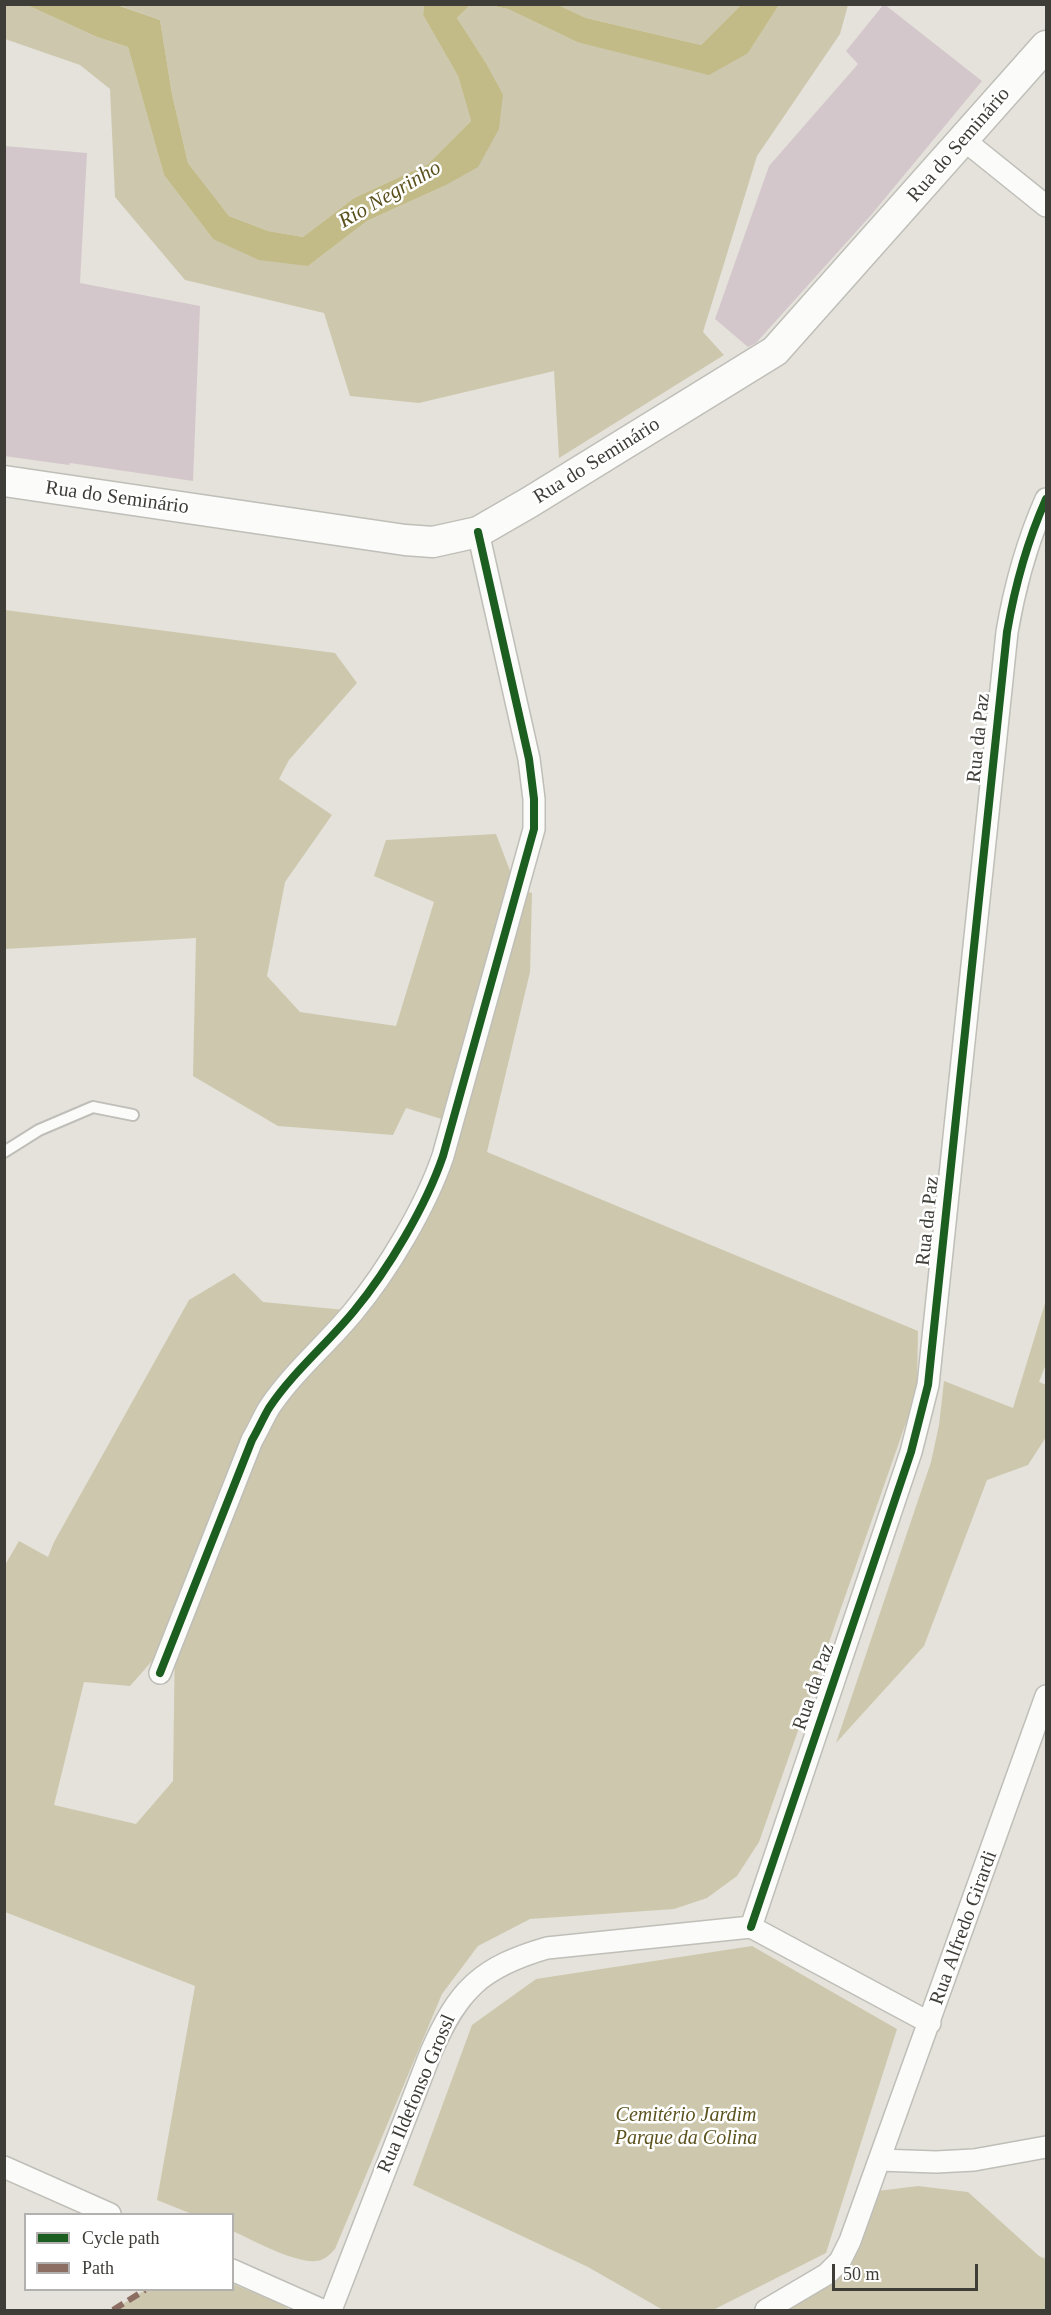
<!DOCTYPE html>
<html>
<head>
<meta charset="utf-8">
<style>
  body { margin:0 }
  #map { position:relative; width:1051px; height:2315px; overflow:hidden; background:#e4e2da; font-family:Georgia,serif }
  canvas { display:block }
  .frame { position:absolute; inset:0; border:6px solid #3e3d37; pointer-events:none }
  .legend { position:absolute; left:24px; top:2213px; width:210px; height:78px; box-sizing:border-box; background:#fff; border:2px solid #b2b1af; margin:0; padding:8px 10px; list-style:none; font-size:18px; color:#3e3d37 }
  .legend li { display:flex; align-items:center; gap:12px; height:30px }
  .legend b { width:30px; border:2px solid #b2b1af }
  .scale { position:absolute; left:832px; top:2264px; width:146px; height:27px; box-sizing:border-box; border:3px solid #3e3d37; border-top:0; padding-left:8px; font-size:18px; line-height:21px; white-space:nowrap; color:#3e3d37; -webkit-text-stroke:4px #fff; paint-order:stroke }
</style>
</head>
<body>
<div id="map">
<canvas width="1051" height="2315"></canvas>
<div class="frame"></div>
<ul class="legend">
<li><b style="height:8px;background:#1b5e20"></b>Cycle path</li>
<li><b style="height:8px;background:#8d6e63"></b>Path</li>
</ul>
<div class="scale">50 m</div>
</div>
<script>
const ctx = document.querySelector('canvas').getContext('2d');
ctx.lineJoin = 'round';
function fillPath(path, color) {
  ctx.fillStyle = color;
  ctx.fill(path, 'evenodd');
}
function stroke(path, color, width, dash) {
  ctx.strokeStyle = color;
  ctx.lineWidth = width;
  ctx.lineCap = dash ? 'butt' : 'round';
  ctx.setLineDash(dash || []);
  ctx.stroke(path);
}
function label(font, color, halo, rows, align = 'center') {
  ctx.font = font + ' Georgia,serif';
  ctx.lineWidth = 5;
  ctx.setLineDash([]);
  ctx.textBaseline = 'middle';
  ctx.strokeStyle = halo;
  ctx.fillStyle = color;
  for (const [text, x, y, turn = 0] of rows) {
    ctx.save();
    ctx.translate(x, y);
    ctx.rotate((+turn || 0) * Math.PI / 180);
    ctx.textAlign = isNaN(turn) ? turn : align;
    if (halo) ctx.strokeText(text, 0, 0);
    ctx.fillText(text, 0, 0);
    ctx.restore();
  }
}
const green = new Path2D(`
  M5,5h22l70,32 31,10 36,128 49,64 95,27 59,-45 77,-35 59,-92 -17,-31 -29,-45 13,-13h19l19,4 69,33 171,11 31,-48h69l-8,29 -83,122 -54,176 21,23 -165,103 -5,-87 -135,32 -69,-7 -26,-83 -139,-33 -70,-83 -5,-108 -30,-24 -75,-26z
  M118,5h306l-1,10 35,61 13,45 -43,43 -74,34 -51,39 -35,-6 -39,-15 -41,-53 -16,-69 -12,-74z
  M558,5h183l-40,40 -115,-27z
  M5,610l330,43 22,30 -68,77 -10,19 53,36 -47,67 -18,94 33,36 96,14 38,-124 -60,-26 12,-36 110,-6 21,55 15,4 -2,79 -43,180 431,179 -1,53 -9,33 -149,425 -22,34 -30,22 -33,11 -144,10 -52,27 -36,48 -107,255c-4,4 -8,9 -14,11 -20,7 -69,-20 -88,-29l-1,-17h-40l-35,-14 38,-214 -190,-74v-347l14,-24 29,16 6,-15 135,-242 45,-27 29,29 92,9 22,-31 74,-158 -45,-14 -13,27 -115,-9 -85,-50 3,-138 -191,11zM175,1635l-2,146 -37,43 -82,-19 30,-123 46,4z
  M1046,1300v64l-7,18 7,3v52l-18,28 -41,15 -63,166 -88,97 95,-281 8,-37 5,-44 69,27z
  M752,1946l145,83 -71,224 -113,57h-50l-75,-43 -175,-82 59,-160 64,-46z
  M918,2186l50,6 71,64 7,3v51h-280l61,-36 42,-82z
  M233,2284l48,20 9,6h-177l32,-20h87z`);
const water = new Path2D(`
  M27,5h90l43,15 12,74 16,69 41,53 39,15 35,6 51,-39 74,-34 43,-43 -13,-45 -35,-61 1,-10h46l-13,13 29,45 17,31 -4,35 -21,38 -34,19 -77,35 -59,45 -49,-6 -46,-21 -49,-64 -36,-128 -31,-10z
  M489,5h69l28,13 115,27 40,-40h38l-31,48 -39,22 -132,-33 -69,-33z`);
const building = new Path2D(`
  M884,4l98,77 -110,133 -116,129 -8,4 -33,-28 54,-153 89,-102 -12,-13z
  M4,146l83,7 -7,130 120,23 -7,175 -123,-18 -1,2 -65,-9z`);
const lane = new Path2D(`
  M4,1152l35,-22 54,-23 40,8`);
const street = new Path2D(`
  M964,140l82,66
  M160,1673l92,-233c6,-10 11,-22 17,-32 24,-36 58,-64 85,-97 34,-41 72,-105 89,-155l91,-327v-30l-5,-40 -51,-227
  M751,1927l160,-475 17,-67 79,-753c8,-47 20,-90 39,-133
  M751,1927l179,96
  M880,2160l56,2 38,-2 72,-13
  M4,2167l106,47
  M232,2270l90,40
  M331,2310l100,-258c27,-62 50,-85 116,-104l204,-21
  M766,2310l61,-36 13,-13 10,-20 196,-545`);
const secondary = new Path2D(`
  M4,481l401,59 28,2 45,-10 52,-30 245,-151 271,-305`);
const quiet = new Path2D(`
  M113,2310l32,-20`);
const cycleway = new Path2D(`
  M160,1673l92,-233c6,-10 11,-22 17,-32 24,-36 58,-64 85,-97 34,-41 72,-105 89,-155l91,-327v-30l-5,-40 -51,-227
  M751,1927l160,-475 17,-67 79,-753c8,-47 20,-90 39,-133`);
const streetNames = [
  ["Rua do Seminário",959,145,-49],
  ["Rua do Seminário",597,461,-32],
  ["Rua do Seminário",117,498,8],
  ["Rua da Paz",979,738,-84],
  ["Rua da Paz",928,1221,-84],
  ["Rua da Paz",814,1687,-71],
  ["Rua Alfredo Girardi",964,1928,-70],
  ["Rua Ildefonso Grossl",417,2094,-67]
];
const parkNames = [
  ["Cemitério Jardim",686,2116],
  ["Parque da Colina",686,2139]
];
const waterNames = [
  ["Rio Negrinho",390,195,-30]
];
fillPath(green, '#cdc8ad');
fillPath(water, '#c2ba87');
fillPath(building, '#d4c7cc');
stroke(lane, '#bfbeb8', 14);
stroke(street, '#bfbeb8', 24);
stroke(secondary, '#bfbeb8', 33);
stroke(lane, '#fbfbf9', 10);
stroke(street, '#fbfbf9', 21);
stroke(secondary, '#fbfbf9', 30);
stroke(quiet, '#8d6e63', 6, [12, 6]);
stroke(cycleway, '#1b5e20', 8);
label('20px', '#3e3d37', '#fff', streetNames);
label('italic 20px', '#5c531f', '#fff', parkNames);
label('italic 21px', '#59501c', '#fff', waterNames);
</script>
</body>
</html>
